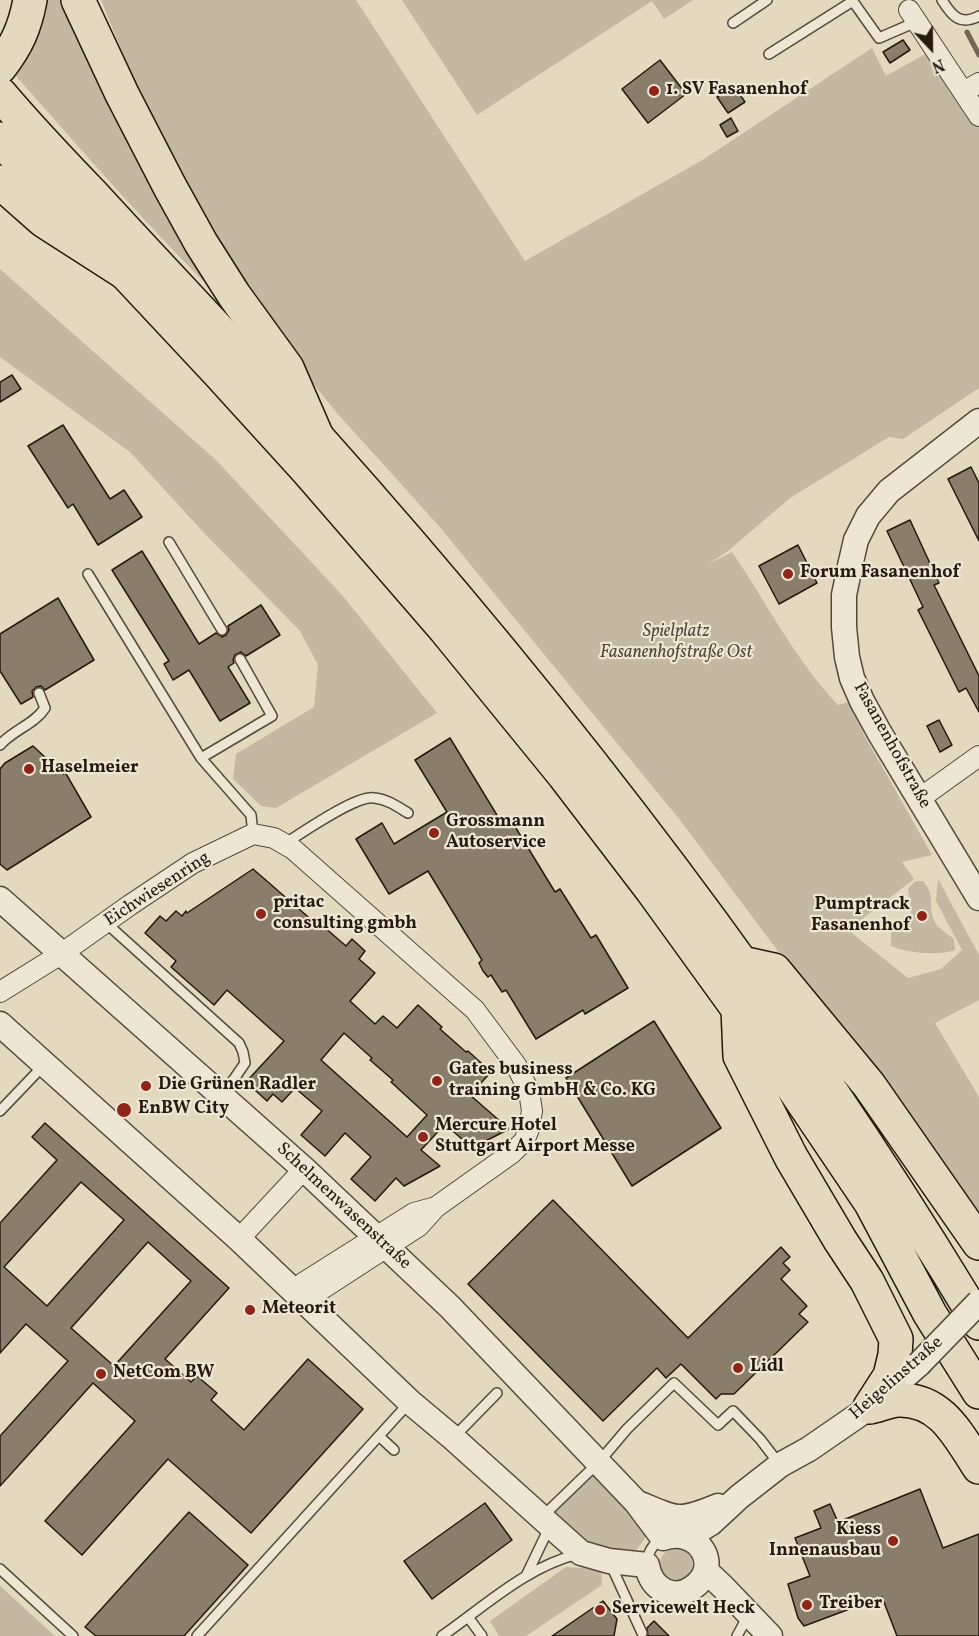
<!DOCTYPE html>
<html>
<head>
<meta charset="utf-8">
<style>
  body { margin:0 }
  #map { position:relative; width:979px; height:1636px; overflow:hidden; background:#e3d9bf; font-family:Vollkorn,serif }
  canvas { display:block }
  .north { position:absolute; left:901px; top:18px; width:60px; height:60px; -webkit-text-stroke:4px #ede6d5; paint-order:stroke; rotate:158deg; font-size:16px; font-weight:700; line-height:24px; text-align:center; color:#28190f }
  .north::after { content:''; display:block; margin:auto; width:21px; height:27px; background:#28190f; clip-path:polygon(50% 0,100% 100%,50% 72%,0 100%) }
</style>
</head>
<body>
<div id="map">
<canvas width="979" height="1636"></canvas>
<div class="north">N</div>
</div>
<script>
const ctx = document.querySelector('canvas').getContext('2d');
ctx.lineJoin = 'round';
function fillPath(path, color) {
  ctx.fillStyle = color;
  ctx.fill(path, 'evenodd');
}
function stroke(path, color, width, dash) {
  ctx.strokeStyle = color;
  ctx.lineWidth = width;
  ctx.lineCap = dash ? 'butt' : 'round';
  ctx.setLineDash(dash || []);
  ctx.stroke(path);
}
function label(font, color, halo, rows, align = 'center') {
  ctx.font = font + ' Vollkorn,serif';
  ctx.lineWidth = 4.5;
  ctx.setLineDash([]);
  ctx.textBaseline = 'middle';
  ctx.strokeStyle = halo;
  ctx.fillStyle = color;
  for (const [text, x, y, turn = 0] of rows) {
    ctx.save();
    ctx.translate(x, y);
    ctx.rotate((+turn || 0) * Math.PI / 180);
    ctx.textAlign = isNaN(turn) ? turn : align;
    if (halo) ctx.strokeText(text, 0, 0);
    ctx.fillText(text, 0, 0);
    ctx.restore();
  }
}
const green = new Path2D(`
  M38,0h32l159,306c-75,-72 -144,-152 -213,-230l8,-11 11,-22 -3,-6z
  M101,0h255l169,261 179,-102 168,-111 14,28 48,-27 45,70v269l-76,51 -14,-2 -99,61 -62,53 -21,14 25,-13c35,51 63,108 106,153l11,-3 14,31 69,122 -30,7 12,17 -66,51 60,48 33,-9 21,-19 -26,-49 2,-22 41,76v45l-44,23 44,74v130l-134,-186 -165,-221 -242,-295 -102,-113 -55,-68 -55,-81 -94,-187z
  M402,0h291l-29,19 -12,-18 -175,114z
  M0,269l216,191 126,135 95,118 -161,95 -15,-2 -28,-27 3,-25 78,-47 4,-42 -18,-34 -94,-96 -76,-83 -130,-95z
  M916,881h7c13,16 5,21 10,37 3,10 14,15 21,21l1,11c-17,6 -48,3 -64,-4v-14c5,-1 11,-1 15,-4 10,-9 3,-29 2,-40z
  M597,1471l53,60 -17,24 -40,-6 -43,-34z
  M660 1564a16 16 0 1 1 32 0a16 16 0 1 1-32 0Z
  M566,1567l35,2 1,16 -76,51h-27l-9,-15z
  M0,1586l55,50h-55z`);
const stream = new Path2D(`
  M967,32l12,23`);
const building = new Path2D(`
  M903,40l7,10 -20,13 -7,-11z
  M660,60l26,34 -38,29 -26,-34z
  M734,86l11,16 -17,11 -11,-16z
  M731,118l7,13 -11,6 -7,-12z
  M12,375l9,14 -21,13v-20z
  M63,425l47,74 14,-9 18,27 -44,28 -25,-41 -5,4 -40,-62z
  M971,467l8,16v58l-31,-62z
  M910,520l29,63 -5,2 45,91v36l-13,-24 -7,4 -41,-82 5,-3 -36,-76z
  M798,545l19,38 -38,21 -20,-38z
  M142,551l57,93 17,-11 6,4 4,-2 3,-5 -1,-4 33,-21 19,30 -34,21 -5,-4 -6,3 -2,5 1,3 -6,4 22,36 -30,18 -31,-51 -16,10 -9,-16 5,-3 -57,-91z
  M58,598l36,62 -49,30 -4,-4 -5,1 -4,4 1,6 -12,7 -21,-33v-37z
  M939,720l13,25 -12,7 -13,-26z
  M450,738l53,87 8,-5 44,72 5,-3 31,49 5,-3 32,53 -43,26 -2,-4 -47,29 -30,-49 -4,2 -11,-17 -3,2 -5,-6 -4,-8 3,-3 -54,-89 -39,23 -33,-55 26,-16 12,21 53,-32 -32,-52z
  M33,746l30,28 2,-2 26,45 -84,53 -7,-6v-95l5,-6z
  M253,869l69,60 2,-2 22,19 6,-7 13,12 -6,8 16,14 -25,28 25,23 8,-8 14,12 21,-23 24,22 -2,2 26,23 2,-1 23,21 -21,23 39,34 -37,19 -27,-24 -24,26 19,16 -36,20 -8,-8 -21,23 -24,-22 20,-22 -26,-24 -20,23 -24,-21 21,-24 -27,-23 -13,14 -9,-8 -6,7 -21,-19 38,-41 -57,-51 -13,15 -43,-38 5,-6 -31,-28 15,-17 6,5 10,-10 6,5 4,-5 1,2zM344,1033l28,25 -2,2 23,20 -2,2 36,33 -20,22 -86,-77z
  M654,1021l67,107 -89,58 -66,-108z
  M45,1123l184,165 -64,71 26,23 6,-6 20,17 -6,7 33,30 64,-71 55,50 -112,124 -83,-74 -86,96 -37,-34 90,-100 -42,-38 -93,103v-50l68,-75 -42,-37 -26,29v-130l57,-63 -25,-23zM81,1182l43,38 -77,86 -43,-39zM148,1242l43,39 -77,85 -43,-38z
  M553,1200l135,138 93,-91 9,10 -7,6 7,7 -9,9 26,27 -8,8 9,8 -74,72h-13l-5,5 -35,-35 -15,14 -9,-10 -54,53 -135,-137z
  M920,1489l23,59 36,-14v102h-82l-15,-39 -78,29 -6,-8 -10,-34 22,-8 -15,-38 26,-10 -7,-17 16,-7 8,18z
  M485,1503l27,37 -80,59 -28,-38z
  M189,1512l59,53 -64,71h-88l-11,-9z
  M603,1601l14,18 -3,17h-62z
  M654,1621l15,15h-21l-1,-8z`);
const service = new Path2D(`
  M852,0l27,38 37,-16
  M942,0c10,16 18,26 37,16
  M733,23l34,-23
  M769,54l84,-53
  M169,542l53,88
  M88,574l113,184 50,57 2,19
  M0,745c13,-15 35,-21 45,-37l-6,-15
  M201,758l71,-42 -32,-57
  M284,844c18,-11 72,-49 90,-46 13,1 24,9 34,15
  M106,923l133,120 4,9 2,11 -11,16 -14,15
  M0,1111l44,-46
  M379,1436l15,14
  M453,1438l44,-45
  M543,1516l56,-54 28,-33 47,-46 44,42 15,-14 27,28 20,26
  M610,1563l32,70
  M647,1565c0,-11 5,-20 14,-26
  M0,1569l73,67
  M526,1576l23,-48
  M468,1617l14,19
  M197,1636l211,-232
  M442,1636c43,-30 84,-69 136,-82
  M737,1636l12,-22`);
const minor = new Path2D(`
  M909,10l70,106
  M963,92l16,-9
  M919,799l60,-43
  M0,992l61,-38 69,-49 63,-42 60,-29 21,4 19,11 182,161 41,55 13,26 3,20 -3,18 -5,12 -12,12 -76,54 -17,19 -114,74
  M239,1239l65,-70
  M295,1290l8,-7 111,-70 22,-6`);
const tertiary = new Path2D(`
  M979,421l-90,70 -21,25 -12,24 -6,26 -6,29v32l3,30 5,21 10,23 17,31 100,166
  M0,899l304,270 146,138 186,195 27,36c37,-12 60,30 29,50 -8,6 -18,7 -27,3 -11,-5 -16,-14 -18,-26l-38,-4 -28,-8 -128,-115 -43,-36 -171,-163 -239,-215
  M638,1503c39,16 39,20 80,3
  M688,1537l23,-14 28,-26 41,-32 29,-16 61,-42 49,-43
  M706,1571l17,16 47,49`);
const trunk = new Path2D(`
  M0,94c29,34 60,67 91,99 75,82 152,162 226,244 246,275 472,569 662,886
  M0,139l218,233 90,99 137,158 119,146 88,115 115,159 104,154 59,111 49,78
  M742,963l32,7 95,115 110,158
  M738,1009l2,47 51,101 49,83 27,41 29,58 -1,16 -5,21 -20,31
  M870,1407c9,-2 18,-6 27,-7 44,-2 61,35 82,67`);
const motorway = new Path2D(`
  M78,0l44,94 48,93 31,56 33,52 53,73 30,69
  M0,67c17,-22 25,-40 30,-67
  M0,182l43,38 81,52`);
const tertiaryBridge = new Path2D(`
  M919,1364l60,-62`);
const markers = [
  [654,91,6,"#8f2418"],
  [788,574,6,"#8f2418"],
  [29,769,6,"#8f2418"],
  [434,833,6,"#8f2418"],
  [261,914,6,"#8f2418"],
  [922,916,6,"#8f2418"],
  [437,1081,6,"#8f2418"],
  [146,1086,6,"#8f2418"],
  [124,1110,8,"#8f2418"],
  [423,1137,6,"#8f2418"],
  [250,1310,6,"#8f2418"],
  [738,1368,6,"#8f2418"],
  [101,1374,6,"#8f2418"],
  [893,1541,6,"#8f2418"],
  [807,1605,6,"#8f2418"],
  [600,1610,6,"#8f2418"]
];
const poiNames = [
  ["1. SV Fasanenhof",666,91],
  ["Forum Fasanenhof",800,574],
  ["Haselmeier",41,769],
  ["Grossmann",446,823],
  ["Autoservice",446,844],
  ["pritac",273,904],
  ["consulting gmbh",273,925],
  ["Pumptrack",910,906,"right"],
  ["Fasanenhof",910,927,"right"],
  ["Gates business",449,1071],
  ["training GmbH & Co. KG",449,1092],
  ["Die Grünen Radler",158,1086],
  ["EnBW City",138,1110],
  ["Mercure Hotel",435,1127],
  ["Stuttgart Airport Messe",435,1148],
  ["Meteorit",262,1310],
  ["Lidl",750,1368],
  ["NetCom BW",113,1374],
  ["Kiess",881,1531,"right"],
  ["Innenausbau",881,1552,"right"],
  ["Treiber",819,1605],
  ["Servicewelt Heck",612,1610]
];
const parkNames = [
  ["Spielplatz",676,633],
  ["Fasanenhofstraße Ost",676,654]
];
const streetNames = [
  ["Fasanenhofstraße",891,746,61],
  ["Eichwiesenring",158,890,-33],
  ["Schelmenwasenstraße",343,1207,43],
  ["Heigelinstraße",897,1379,-41]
];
fillPath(green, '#c3b8a1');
stroke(stream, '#726555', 5);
fillPath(building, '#897d6b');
stroke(building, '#28190f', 1.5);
stroke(service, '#57493b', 12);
stroke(minor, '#57493b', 22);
stroke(tertiary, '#57493b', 27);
stroke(trunk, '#28190f', 36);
stroke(motorway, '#28190f', 36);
stroke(service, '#ede6d5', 9);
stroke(minor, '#ede6d5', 20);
stroke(tertiary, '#ede6d5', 24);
stroke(trunk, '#e3d9bf', 33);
stroke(motorway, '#e3d9bf', 33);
stroke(tertiaryBridge, '#57493b', 27, []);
stroke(tertiaryBridge, '#ede6d5', 24);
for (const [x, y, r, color] of markers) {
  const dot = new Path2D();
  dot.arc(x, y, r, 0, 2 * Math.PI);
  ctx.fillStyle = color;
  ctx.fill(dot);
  stroke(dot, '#ede6d5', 2);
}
label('bold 18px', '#28190f', '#ede6d5', poiNames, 'left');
label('italic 18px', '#56493b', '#ede6d5', parkNames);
label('18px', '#28190f', '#ede6d5', streetNames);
</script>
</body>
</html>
